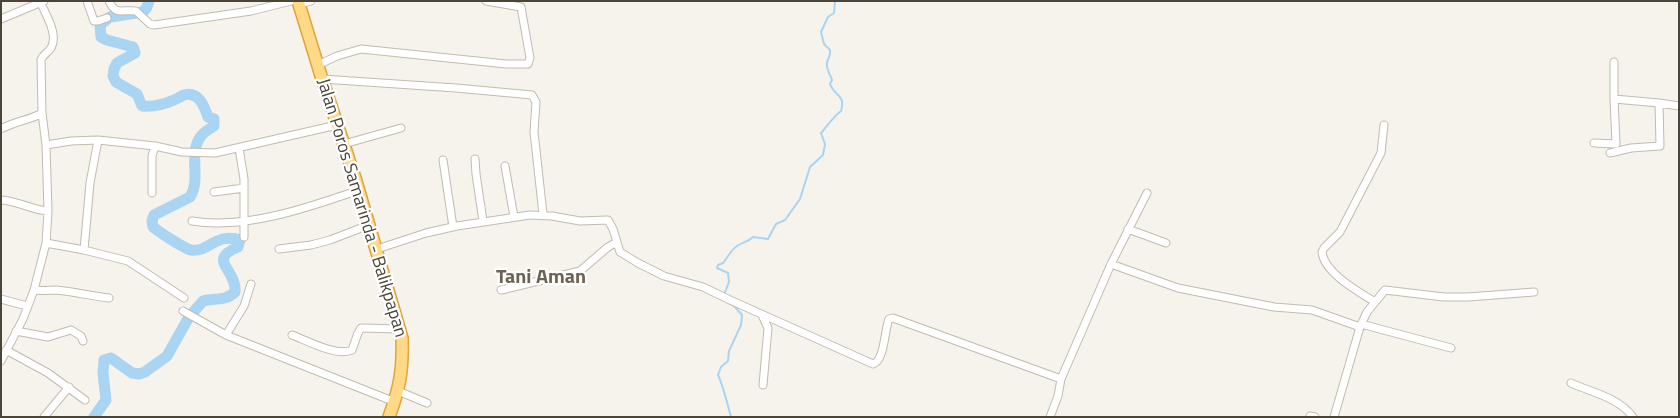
<!DOCTYPE html>
<html>
<head>
<meta charset="utf-8">
<style>
  body { margin:0 }
  #map { position:relative; width:1680px; height:418px; overflow:hidden; background:#f6f3ec; font-family:"Titillium Web",sans-serif }
  canvas { display:block }
  .frame { position:absolute; inset:0; border:2px solid #4b4439; pointer-events:none }
</style>
</head>
<body>
<div id="map">
<canvas width="1680" height="418"></canvas>
<div class="frame"></div>
</div>
<script>
const ctx = document.querySelector('canvas').getContext('2d');
ctx.lineJoin = 'round';
function stroke(path, color, width, dash) {
  ctx.strokeStyle = color;
  ctx.lineWidth = width;
  ctx.lineCap = dash ? 'butt' : 'round';
  ctx.setLineDash(dash || []);
  ctx.stroke(path);
}
function label(font, color, halo, rows, align = 'center') {
  ctx.font = font + ' "Titillium Web",sans-serif';
  ctx.lineWidth = 4.5;
  ctx.setLineDash([]);
  ctx.textBaseline = 'middle';
  ctx.strokeStyle = halo;
  ctx.fillStyle = color;
  for (const [text, x, y, turn = 0] of rows) {
    ctx.save();
    ctx.translate(x, y);
    ctx.rotate((+turn || 0) * Math.PI / 180);
    ctx.textAlign = isNaN(turn) ? turn : align;
    if (halo) ctx.strokeText(text, 0, 0);
    ctx.fillText(text, 0, 0);
    ctx.restore();
  }
}
const stream = new Path2D(`
  M724,295l5,-13 -1,-9 -11,-5 1,-3 5,-2c5,-6 8,-13 14,-17 6,-4 11,-4 16,-9l15,2 8,-15 9,-4 15,-21 10,-32 13,-12 2,-11 -4,-11c7,-8 12,-16 20,-22 5,-17 -7,-15 -11,-27l2,-4c-2,-6 -6,-11 -5,-17 1,-6 4,-7 3,-13l-6,-6 -3,-12 7,-15 6,-4 1,-12
  M724,300l11,7 7,8 -1,10 -12,26 -1,10 -7,6 -3,8c6,13 9,28 13,42`);
const river = new Path2D(`
  M94,417l12,-17 -3,-27 1,-13 7,-2 21,15 7,1 6,-2 22,-16 22,-39 14,-16c12,-3 23,0 32,-9 2,-23 -29,-32 3,-45l2,-7c-24,-8 -32,13 -49,10 -6,-1 -32,-18 -38,-23l-1,-6 2,-6 36,-18c11,-17 -1,-41 9,-58 3,-6 10,-10 15,-13v-7l-6,-2c-4,-11 -9,-26 -24,-22 -3,1 -7,4 -10,5 -9,4 -22,7 -32,6l-5,-12 -21,-12 -3,-6 1,-7 3,-6 18,-10 -2,-6 -26,-7 -6,-3 -1,-12 10,-8 33,-5 4,-5 2,-6`);
const minor = new Path2D(`
  M87,1l7,20h4l9,-3
  M109,1c7,15 13,8 27,10l14,13 4,1 97,-14 40,-10
  M299,4l12,-3
  M1,19l43,-18
  M1614,62v37l45,4
  M318,65l19,-9 24,-7 145,15h22l2,-6 -9,-51 -35,-6
  M322,79l134,9 76,7 4,7 -2,30 9,82
  M3,128c13,-7 27,-8 39,-15
  M1594,143l22,1 -2,-45
  M344,144l57,-16
  M46,145l25,-4 27,-1 57,6 27,6 33,1 122,-28
  M239,148l5,31v58
  M1610,153l21,-5 29,-2 -1,-43 20,3
  M475,159l1,15 7,47
  M443,160l10,67
  M505,166l9,51
  M214,192l30,-4
  M152,193v-37l3,-10
  M1,200c17,1 31,10 47,11
  M192,221c52,9 118,-14 167,-31
  M1128,229l38,14
  M46,243l38,7 44,11 56,37
  M279,249l32,-4 19,-5 39,-15
  M377,249l49,-16 31,-7 73,-11 22,1 28,5 28,-1 5,9 7,23 18,11 26,13 39,11 27,13 143,64c12,-4 11,-33 16,-45l4,-1 168,61
  M84,250l6,-67 8,-43
  M1111,264l36,-71
  M34,290c8,1 15,0 23,0 18,2 35,6 52,8
  M501,290l79,-19 28,-24 9,-5
  M1,299l26,7
  M1375,302c-16,-10 -51,-29 -53,-50l2,-4 16,-16 41,-79 3,-28
  M183,311l43,24 169,67
  M762,315l6,13 -5,57
  M1361,324l90,24
  M16,331l32,6 23,-7 10,6 2,5
  M226,335l18,-29 7,-22
  M292,335c16,6 45,22 60,15l6,-17 3,-5 39,1
  M6,350l42,23 37,27
  M1,361l22,-42 11,-29 12,-47 2,-32 -2,-66 -4,-32 -1,-53c2,-6 7,-7 10,-12 8,-14 -6,-34 -11,-47
  M1571,383c22,10 47,14 62,34
  M398,391l29,12
  M1310,416l5,1
  M44,417l25,-30
  M1050,417l8,-21 3,-17 50,-115 67,24 96,19 38,3 48,17
  M1334,417l26,-90 7,-15 18,-22 59,7h24l66,-5`);
const trunk = new Path2D(`
  M298,1l24,78 34,102 46,157c1,32 -2,49 -13,79`);
const streetNames = [
  ["Jalan Poros Samarinda - Balikpapan",361,208,73]
];
const quarterNames = [
  ["Tani Aman",541,278]
];
stroke(stream, '#a9d4f2', 2);
stroke(river, '#a9d4f2', 11);
stroke(minor, '#c2bbae', 9);
stroke(trunk, '#e0a43c', 14);
stroke(minor, '#fff', 7);
stroke(trunk, '#ffd985', 11);
label('18px', '#4b4439', '#fff', streetNames);
label('bold 20px', '#6e6250', '#fff', quarterNames);
</script>
</body>
</html>
